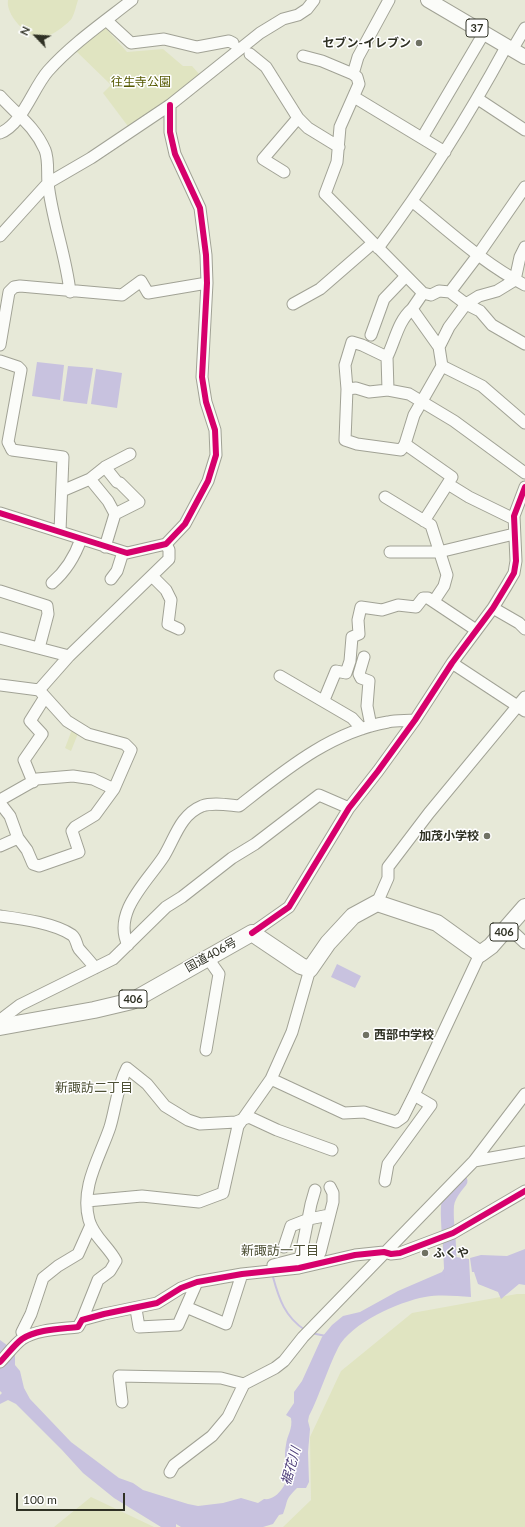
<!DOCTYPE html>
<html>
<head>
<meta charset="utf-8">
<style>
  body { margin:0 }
  #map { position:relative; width:525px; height:1527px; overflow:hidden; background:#e7e9d8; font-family:Lato,sans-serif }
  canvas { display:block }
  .north { position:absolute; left:16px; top:16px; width:40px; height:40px; -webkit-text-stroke:3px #fff; paint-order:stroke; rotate:295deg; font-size:11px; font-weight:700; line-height:16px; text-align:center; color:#2f3124 }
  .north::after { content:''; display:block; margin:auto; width:14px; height:18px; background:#2f3124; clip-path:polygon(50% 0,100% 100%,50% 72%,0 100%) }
  .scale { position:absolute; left:16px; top:1493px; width:109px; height:18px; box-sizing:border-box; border:2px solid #2f3124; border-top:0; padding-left:5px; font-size:12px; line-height:14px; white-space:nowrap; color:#2f3124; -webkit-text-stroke:3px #fff; paint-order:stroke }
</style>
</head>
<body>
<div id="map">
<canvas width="525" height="1527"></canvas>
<div class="north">N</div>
<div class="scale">100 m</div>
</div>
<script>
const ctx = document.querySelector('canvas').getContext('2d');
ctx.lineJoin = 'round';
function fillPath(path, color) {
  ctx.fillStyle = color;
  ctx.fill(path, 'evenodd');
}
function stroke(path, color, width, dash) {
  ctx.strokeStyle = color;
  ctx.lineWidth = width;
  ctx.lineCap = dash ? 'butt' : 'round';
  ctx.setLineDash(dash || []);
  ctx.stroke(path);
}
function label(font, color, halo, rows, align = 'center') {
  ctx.font = font + ' Lato,"Noto Sans JP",sans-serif';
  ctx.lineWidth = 3;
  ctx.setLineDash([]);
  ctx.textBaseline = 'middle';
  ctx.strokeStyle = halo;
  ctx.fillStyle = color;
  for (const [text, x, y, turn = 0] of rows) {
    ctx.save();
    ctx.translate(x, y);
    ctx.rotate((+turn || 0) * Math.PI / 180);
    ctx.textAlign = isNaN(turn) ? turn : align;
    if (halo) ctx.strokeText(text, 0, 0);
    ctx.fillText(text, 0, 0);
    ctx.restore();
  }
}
const green = new Path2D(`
  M8,0h70c-2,6 -3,12 -6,18 -3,5 -18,16 -24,18 -16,8 -43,-20 -40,-36z
  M102,24l25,28 36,-3 20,17h9l8,9 -70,54 -27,-36 8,-8 -35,-34z
  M73,727l6,4 -8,20 -6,-3z
  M517,1294h8v233h-242l28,-27 -1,-63 31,-66 71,-58z
  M91,1497l63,30h-100z`);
const water = new Path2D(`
  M37,362l27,3 -4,35 -28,-4z
  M68,366l25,2 -6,36 -24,-3z
  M96,369l26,4 -5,35 -26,-4z
  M337,964l24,12 -6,12 -24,-11z
  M525,1249v36l-6,-1 -18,15 -3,-7 -20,-8 -4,-12h-2l-2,-14 11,-3 26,1z
  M456,1257l13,2 2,38c-15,-1 -31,-3 -46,0 -27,5 -74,26 -87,51 -11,22 -18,46 -29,68l-1,5 2,8 -2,23 1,30 -3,6h-9c-13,13 -8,11 -14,26l-4,1 -6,9 -10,3h-82l-5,-3v3h-15l-47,-29 -31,-25 -21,-23 -46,-46 -8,-4 -8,4v-9l2,-2 -2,-2v-51l15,11v14l5,6 4,17 6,11 41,43 48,36 14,5 10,7 45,14 10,2 25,-3 18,-5 17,5 6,-4c14,2 25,-18 25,-30 0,-4 0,-2 -2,-5 -3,-5 -2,-14 -1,-19 1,-10 7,-16 5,-27l-5,-3 8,-12v-11l8,-11 20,-44 10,-12 11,-9 17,-4 38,-21 44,-19 7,-11z`);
const stream = new Path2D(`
  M273,1277c6,22 12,40 32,53
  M311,1333l15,3`);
const river = new Path2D(`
  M448,1230c-1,-25 -4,-29 13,-49
  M449,1237l2,41`);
const minor = new Path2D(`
  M389,0l-31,57 -5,17 4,3 2,7 -19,43 -3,35 -12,32 98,99 8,2 8,-4 11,1 16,12 14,7 12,14 33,19
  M106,20l25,23 33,-4 33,8 32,-6 4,2
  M512,50l13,-22
  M250,54l16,13 32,51 10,10 31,19
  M303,56l19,5 31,13
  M0,96c17,19 34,29 45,54 4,10 2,23 3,33 4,37 18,72 22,109
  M354,97l91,55
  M478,99l47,31
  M0,133c22,-8 33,-45 48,-62 24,-27 56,-49 84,-71
  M422,138l62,-105
  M284,172l-21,-13 35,-41
  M413,202c36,29 71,62 112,83
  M0,236l48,-53 43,-25 79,-53 90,-72 23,-14 15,-4 9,-6 7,-9
  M525,247l-5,10 -5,23 -18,11 -18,5 -13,8 -17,23 -10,20 3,19 40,20 43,37
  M378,248c48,-64 90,-131 128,-201
  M450,292l28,-37 47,-68
  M423,293l-11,16 27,38
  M293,304l27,-15 53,-46
  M371,335l13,-36 22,-23
  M0,345l9,-53 5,-5 6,-1 102,9 19,-14 7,12 59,-10
  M387,357c8,-16 11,-36 25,-48
  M0,361l18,6 3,3 -13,72 4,8 51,7 -3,74
  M347,389l9,-1 13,4 19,-2 21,4 45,27 71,52
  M388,390l-1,-33 -25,-12 -10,-3 -7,23 2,24 -2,51 12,4 44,6 4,-6 9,-29 28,-49
  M405,444l47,33 -28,44
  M105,467l12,15 3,1 19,19 -24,12
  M90,479l15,-12 25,-13
  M448,484l21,13 45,22
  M62,491l28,-12 18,22 7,13 -10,33
  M385,497l46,28 16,50 -3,11 -10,15
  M0,513l127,40 39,-9 19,-20 23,-43 8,-26 -1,-25 -9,-28 -4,-25 5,-94 -1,-28 -6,-47 -25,-54 -5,-22v-27
  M390,552h49l75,-18
  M152,576l14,14 5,10 -3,24 11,5
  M111,579l6,-8 6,-19
  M52,583c14,-12 23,-27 29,-44
  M0,591l47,15 1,8 -9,34
  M493,608l26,15 6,6
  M0,638l69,18
  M364,657l-5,17 2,4 8,3 -2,25 4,20
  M452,663l73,48
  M280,676l72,42 10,11
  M0,685l39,5 28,31 21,13 37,10 6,6 -17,39 -21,-10 -20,-3 -36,3 -37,21
  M39,690l30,-34 100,-97v-9l-3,-6
  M324,700l12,-29 10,2 4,-12 2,-24 7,-3 -1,-14 3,-13 21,3 16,-5 18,2 7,-9h5l48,32
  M33,782l-9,-22 18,-26 -12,-13 15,-24
  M0,803l10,13 8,22 9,12 6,14 6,2 40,-14 -7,-21 3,-4 20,-12 19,-26
  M0,846l18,-8
  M377,903l11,-25v-11l41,-54 96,-116
  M0,916c22,3 54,7 72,19 5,4 4,10 7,14 5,6 11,12 16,19
  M508,927l17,16
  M252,933l37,-26 60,-99 29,-37 37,-51 37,-57 41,-55 14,-23 7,-12 2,-12 -2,-45 11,-29
  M128,945c-16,-33 20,-64 36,-89 11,-18 16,-41 38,-50 11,-4 26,-1 37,0 45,-35 91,-74 149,-84 9,-2 18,-1 27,-2
  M0,1020l20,-15 93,-46 53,-52 16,-10 50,-39 23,-14 64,-49 30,13
  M206,1050l13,-76 -12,-17
  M271,1079l73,34 20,-1 32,10 7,-5 11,-22 66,-141
  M474,1161l51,-9
  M385,1181l3,-17 43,-59 -17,-10
  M87,1201l55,-5 57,6 24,-9 15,-67 33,-47 21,-47 18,-63
  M284,1247l7,-21 18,-7 20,-4
  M300,1259l11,-55 4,-14
  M273,1265l47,-12 13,-51v-9l-3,-6
  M186,1307l40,17 16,-50
  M136,1309l3,18 39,-2 19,-43
  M82,1320l16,-40 12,-9 6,-10c-7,-14 -23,-25 -27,-41 -9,-33 11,-63 21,-93 6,-20 7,-40 17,-59l20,16 18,22 23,14 12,4 36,-2 13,-5 28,13 55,20
  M26,1336l-4,-4 9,-18 12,-36 15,-12 20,-12 13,-29
  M0,1362c7,-7 14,-17 22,-23 15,-10 39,-10 56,-12l4,-7 22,-6 53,-11 24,-15 16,-6 45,-8 57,-6 56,-13 29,-3 7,2 9,-1 53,-20 72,-42
  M122,1402l-3,-26 102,2 23,6
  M170,1472l4,-7 38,-29 16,-19 16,-33 31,-16 9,-7 19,-24 171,-176 51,-67`);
const major = new Path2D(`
  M428,0l97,57`);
const highway = new Path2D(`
  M0,1027l94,-17 38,-9 120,-68 49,33 9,3 18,-26 25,-27 24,-13 60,20 43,31 11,-8 34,-39`);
const cycleway = new Path2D(`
  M0,513l127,40 39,-9 19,-20 23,-43 8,-26 -1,-25 -9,-28 -4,-25 5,-94 -1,-28 -6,-47 -25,-54 -5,-22v-27
  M252,933l37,-26 60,-99 29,-37 37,-51 37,-57 41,-55 14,-23 7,-12 2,-12 -2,-45 11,-29
  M0,1362c7,-7 14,-17 22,-23 15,-10 39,-10 56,-12l4,-7 22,-6 53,-11 24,-15 16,-6 45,-8 57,-6 56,-13 29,-3 7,2 9,-1 53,-20 72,-42`);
const markers = [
  [419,43,4,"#6f7163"],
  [487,836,4,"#6f7163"],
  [366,1035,4,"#6f7163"],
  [425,1253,4,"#6f7163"]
];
const shields = [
  [477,28,22],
  [504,932,28],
  [133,999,28]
];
const shieldNames = [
  ["37",477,28],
  ["406",504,932],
  ["406",133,999]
];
const poiNames = [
  ["セブン-イレブン",411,43],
  ["加茂小学校",479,836],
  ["西部中学校",374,1035,"left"],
  ["ふくや",433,1253,"left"]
];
const parkNames = [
  ["往生寺公園",141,82]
];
const streetNames = [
  ["国道406号",211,955,-29]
];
const neighbourhoodNames = [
  ["新諏訪二丁目",94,1088],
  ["新諏訪一丁目",280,1251]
];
const waterNames = [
  ["裾花川",291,1466,-74]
];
fillPath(green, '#e0e4c1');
fillPath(water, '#c8c2df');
stroke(stream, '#c8c2df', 2);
stroke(river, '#c8c2df', 13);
stroke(minor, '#a1a295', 13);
stroke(major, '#a1a295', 16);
stroke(highway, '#a1a295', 18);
stroke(minor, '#fbfcf9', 11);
stroke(major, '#fbfcf9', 14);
stroke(highway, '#fbfcf9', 16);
stroke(cycleway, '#d6006c', 6);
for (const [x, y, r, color] of markers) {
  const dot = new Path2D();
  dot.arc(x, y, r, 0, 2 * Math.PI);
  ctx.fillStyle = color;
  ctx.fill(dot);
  stroke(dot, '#fff', 1.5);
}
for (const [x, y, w] of shields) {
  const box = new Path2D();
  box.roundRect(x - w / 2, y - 9, w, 18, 3);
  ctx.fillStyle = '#fff';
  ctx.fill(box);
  stroke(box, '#2f3124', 1);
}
label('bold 11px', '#2f3124', null, shieldNames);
label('bold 12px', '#2f3124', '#fff', poiNames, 'right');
label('12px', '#555900', '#fff', parkNames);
label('12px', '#2f3124', '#fff', streetNames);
label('13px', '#4e5136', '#fff', neighbourhoodNames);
label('italic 13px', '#4b3c78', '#fff', waterNames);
</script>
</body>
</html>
